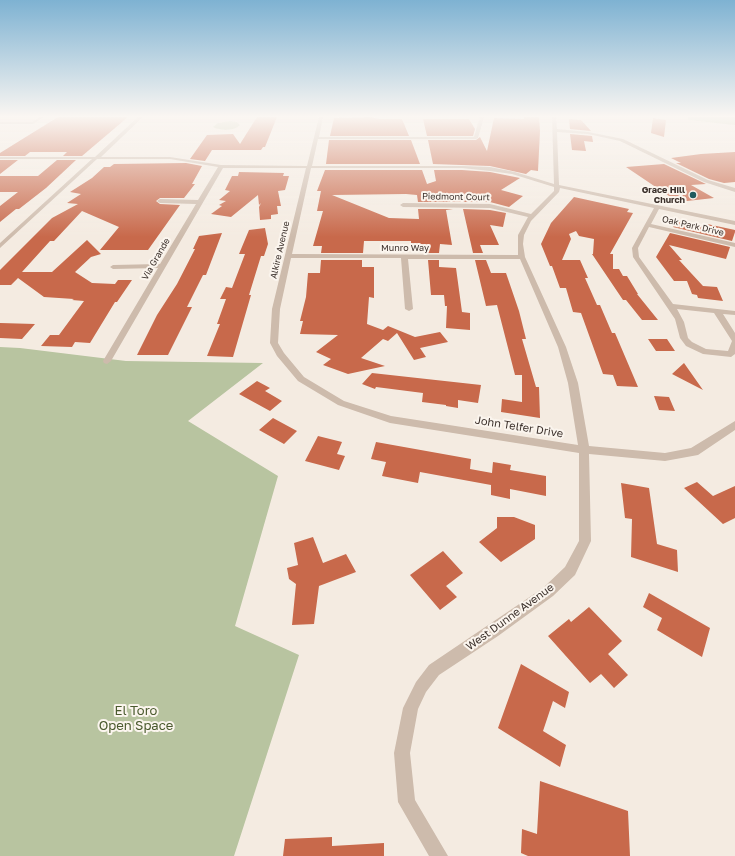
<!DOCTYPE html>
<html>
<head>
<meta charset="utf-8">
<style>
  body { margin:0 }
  canvas { display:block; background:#f4ebe1 }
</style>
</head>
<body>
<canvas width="735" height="856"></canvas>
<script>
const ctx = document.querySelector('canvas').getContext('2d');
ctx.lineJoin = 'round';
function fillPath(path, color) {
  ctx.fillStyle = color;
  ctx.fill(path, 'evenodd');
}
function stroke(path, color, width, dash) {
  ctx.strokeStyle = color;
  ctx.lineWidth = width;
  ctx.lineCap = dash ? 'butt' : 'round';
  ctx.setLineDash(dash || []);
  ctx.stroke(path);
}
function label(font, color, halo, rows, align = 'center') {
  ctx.font = font + ' "Golos Text",sans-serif';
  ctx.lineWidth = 4;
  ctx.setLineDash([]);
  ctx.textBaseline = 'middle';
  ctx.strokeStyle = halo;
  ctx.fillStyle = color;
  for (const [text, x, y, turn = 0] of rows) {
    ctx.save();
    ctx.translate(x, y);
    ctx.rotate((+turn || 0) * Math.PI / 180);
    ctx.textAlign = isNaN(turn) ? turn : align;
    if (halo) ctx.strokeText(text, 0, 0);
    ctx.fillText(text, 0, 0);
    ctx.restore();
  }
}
const green = new Path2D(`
  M688,117h47v8l-47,-5z
  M230,121l7,1 3,3c-6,6 -19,6 -27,2l5,-4z
  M0,347l20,1 106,13 137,2 -75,58 90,55 -43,150 64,29 -65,201h-234z`);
const building = new Path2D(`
  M58,117h70l-46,39h-19l4,-4h-37l-5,4h-25v-3z
  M257,117h20l-12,30h-2l-2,3h-49l-7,11 -15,-2 17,-24 26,-1 7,10z
  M371,117l8,2h23l7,17h-79l4,-18z
  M524,117h15l1,14 -2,40 -7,-1 -5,4 -36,-8 -57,-2 -5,-24h48l4,-3 7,14 7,-33 30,1z
  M653,118l13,2 -2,17 -13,-4z
  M423,119h46l6,10 -2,7h-46z
  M569,119l12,1 10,11 -21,-2z
  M570,134l22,2 1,6 -9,-1 2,10 -14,-1z
  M329,140h82l9,24h-94z
  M735,152v30l-11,1 -15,-4 -33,-16h5l-10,-5 30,-4z
  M0,160h18l-18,14z
  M57,160h19l-30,28 -27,21h-3l-16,13v-16l18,-14h-18v-16h38z
  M186,163l16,3 -10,18h3l-11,14h-24l-4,3 4,3 20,1 -32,45h-48l19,-23 -37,-16 -28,30h-4l-28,31h30l35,-32 14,14 -10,3 -16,15 17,11 23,1 3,-4h14l-15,22h-2l-25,41 -15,-1 -3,5 -31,-1 9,-11h9l25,-34 -12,-1 2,-1 -30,-2 -26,-19 -7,7h-11v-15l52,-52 26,-14 -11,-1 14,-9 -11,-2 22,-14 12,-11h6l4,-3z
  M664,164l42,20 -15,1 23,13 -36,4 -52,-35z
  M325,170h97l5,14 9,-3 -2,-11h28l28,2 30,6 -19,12 22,6 -14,11 -19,-5h-72l-1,-7 -11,-1 -74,1 57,23 30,1 -1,-10h35l-7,1 6,35 -12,-1 -1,9h-11v-8h-17v-4h-47l-1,12h-42l1,-7h-9l10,-35h-6l4,-20h-4z
  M239,172l45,1 -1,3h6l-4,14 -7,1 3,15h-4l1,8 -7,1v4l-11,1 -1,-13 2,-4 -2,2 -1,-10 -27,22 -20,-3 11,-8 -3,-1 7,-4 -7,-1 11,-9 -5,-1 7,-14h6z
  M574,197l55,12 -2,3 6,1 -23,41h3v15h6l4,7h4l11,18h-1l21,26h-16l-16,-20h-3l-31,-46h1l1,-15 -15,-3 -3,-5 -7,3 2,5 -9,21h18l8,18h-3l12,27h3l12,28h3l23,54 -21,-1 -4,-11 -10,-1 -22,-61 -8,-1 -7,-24h-6l-8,-22h-2l-9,-22 10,-21z
  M463,209l27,1 16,3 -3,14 -13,-2 9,20h-19l3,8h-10z
  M677,220l29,7 1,-3 28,6v2l-3,9 -59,-14z
  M265,228l3,16 -4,12h-3l-12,39h2l-18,62 -26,-1 13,-32h-3l9,-25h-6l6,-12 6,1 13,-34h-6l10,-24z
  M222,233l-16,42h-3l-16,32h5l-24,48h-31l20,-40 20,-31 18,-35h-2l6,-13z
  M670,233l60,14 -4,12 -57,-14 13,15h-3l24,26 14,1 6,14 -25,-3 -1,-3 -5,-1 -5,-13h-13l-18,-24z
  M321,260h41v7h12v31l-5,-1 -2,27 16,6 5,-4 27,11 25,-5 8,10 -28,6 6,9 -12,3 -17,-27 -9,8 -5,-2 -22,19 24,8 -37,8 -25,-9 8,-6 -15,-7 22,-17 -38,-1 3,-13h-3l6,-24 2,-24h12z
  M428,260h11v7l17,1 6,44 8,1v17l-24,-2 1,-22h-2l-1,-11h-13z
  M475,260h11l5,13h15l13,38 7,28h-4l14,48h3l1,31 -39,-6 1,-13 20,3v-27h-7l-18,-70 -11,1z
  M0,323l35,1 -13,15 -22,-1z
  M648,339h19l8,12h-19z
  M684,363l19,27 -31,-16z
  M372,373l109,12 -3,18 -20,-3v8l-12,-2v-1l-24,-3 1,-9 -47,-6 -1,2 -13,-5z
  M257,381l13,7 -5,3 17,10 -12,10 -31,-17z
  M654,396l15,1 6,14 -16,-1z
  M273,418l24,13 -13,13 -25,-14z
  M318,436l24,6 -5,12 8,2 -6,14 -34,-9z
  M376,442l95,17 -1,10 22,4 1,-11 18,3 -1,5 36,6v20l-36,-7v10l-19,-4v-10l-71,-13 -2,11 -36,-7 4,-14 -15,-3z
  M697,482l16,14 22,-10v32l-12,6 -39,-36z
  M621,483l28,5 8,56 20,6 1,22 -47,-15 1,-38 -7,-1z
  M497,517h17l21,8v14l-34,23 -22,-20 18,-14z
  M313,537l10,26 23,-9 10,18 -37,14 -5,38 -22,1 4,-41 -7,-5 -2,-11 11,-3 -4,-22z
  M443,551l20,22 -17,13 11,11 -17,13 -30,-35z
  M649,593l61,35 -8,29 -45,-27 5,-12 -19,-11z
  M589,607l33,34 -14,13 20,21 -14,13 -13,-14 -11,9 -42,-47 21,-17 2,3z
  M521,664l48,28 -4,16 -12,-7 -10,30 23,14 -6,22 -62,-39z
  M540,781l88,30 2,45h-102l-7,-3 1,-24 15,5z
  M332,837v9l52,-3v13h-101l2,-17z`);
const minor = new Path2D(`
  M39,117h5l-11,7h-33v-2h32z
  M138,117h5l-42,40h69l51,8 86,1 12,-49h4l-4,20h155l6,-20h4l-6,21 -2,1h-158l-6,27h150l28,1 25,5 39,12 -2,-67h4l1,12 31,3 35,7 85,41 27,8v4l-31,-10 -84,-41 -32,-7 -31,-2 2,53 176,36v4l-76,-16 -8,15 84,19v4l-86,-20 -11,21 1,9 34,47 62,7v4l-12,-1 12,19v21l-4,3 -28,-3 -17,-8 -6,-8 -5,-19 -42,-62 -1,-9 22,-40 -94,-20 -1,4 -28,29 -7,14 -1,9 2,13 41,90 12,36 11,63 76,7 26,-5 44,-27v9l-37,25 -33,6 -76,-7 2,87 -16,34 -22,21 -55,40 -59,39 -13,17 -8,17 -8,44 5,47 33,56h-19l-31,-54 -4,-49 9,-45 13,-26 13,-17 114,-77 22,-21 14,-26v-88l-189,-30 -52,-18 -40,-24 -21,-25 -7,-13 2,-34 34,-141h-83l-112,193 -4,3 -3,-1 -1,-2 55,-93 -45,1 -3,-2 3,-2 47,-1 36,-60 -36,-1 -3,-2 3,-2 38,1 20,-33 -48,-8h-73l-97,89v-5l92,-84h-92v-2h95zM311,168h151l28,3 22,3 42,13v4l-23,23 -41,-10 -87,-1 -3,2 3,2 87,1 38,9 -10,18v20l-226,-1zM291,258h110l4,51 4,2 4,-2 -5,-50h112l38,88 10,36 10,62 -187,-29 -47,-15 -40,-24 -20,-24 -6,-10 2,-34zM677,309l37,4 18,28 -4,10 -22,-2 -14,-7 -4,-4 -4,-16z`);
const markers = [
  [693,195,4,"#1f5a5e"]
];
const farPoinames = [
  ["Grace Hill",685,190],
  ["Church",685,200]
];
const farStreetnames = [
  ["Piedmont Court",456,197,1],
  ["Oak Park Drive",693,226,13],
  ["Munro Way",405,248],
  ["Alkire Avenue",280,250,-77],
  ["Via Grande",156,259,-60]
];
const streetNames = [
  ["John Telfer Drive",519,427,9],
  ["West Dunne Avenue",510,617,-36]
];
const nearParknames = [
  ["El Toro",136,711],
  ["Open Space",136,726]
];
fillPath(green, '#b8c4a0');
fillPath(building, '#c8694b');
fillPath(minor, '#cdbbac');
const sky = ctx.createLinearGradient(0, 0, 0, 237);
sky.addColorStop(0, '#7eb2d2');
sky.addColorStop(0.49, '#faf6f2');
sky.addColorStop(1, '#faf6f200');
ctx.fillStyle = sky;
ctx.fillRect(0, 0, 735, 237);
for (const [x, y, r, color] of markers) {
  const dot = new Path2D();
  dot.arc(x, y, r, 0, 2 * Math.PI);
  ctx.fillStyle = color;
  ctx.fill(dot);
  stroke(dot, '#fbf5ee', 1.5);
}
label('bold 9px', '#3b302b', '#fbf5ee', farPoinames, 'right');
label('9px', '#3b302b', '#fbf5ee', farStreetnames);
label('11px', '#3b302b', '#fbf5ee', streetNames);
label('13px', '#4a5a2e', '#fbf5ee', nearParknames);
</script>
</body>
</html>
